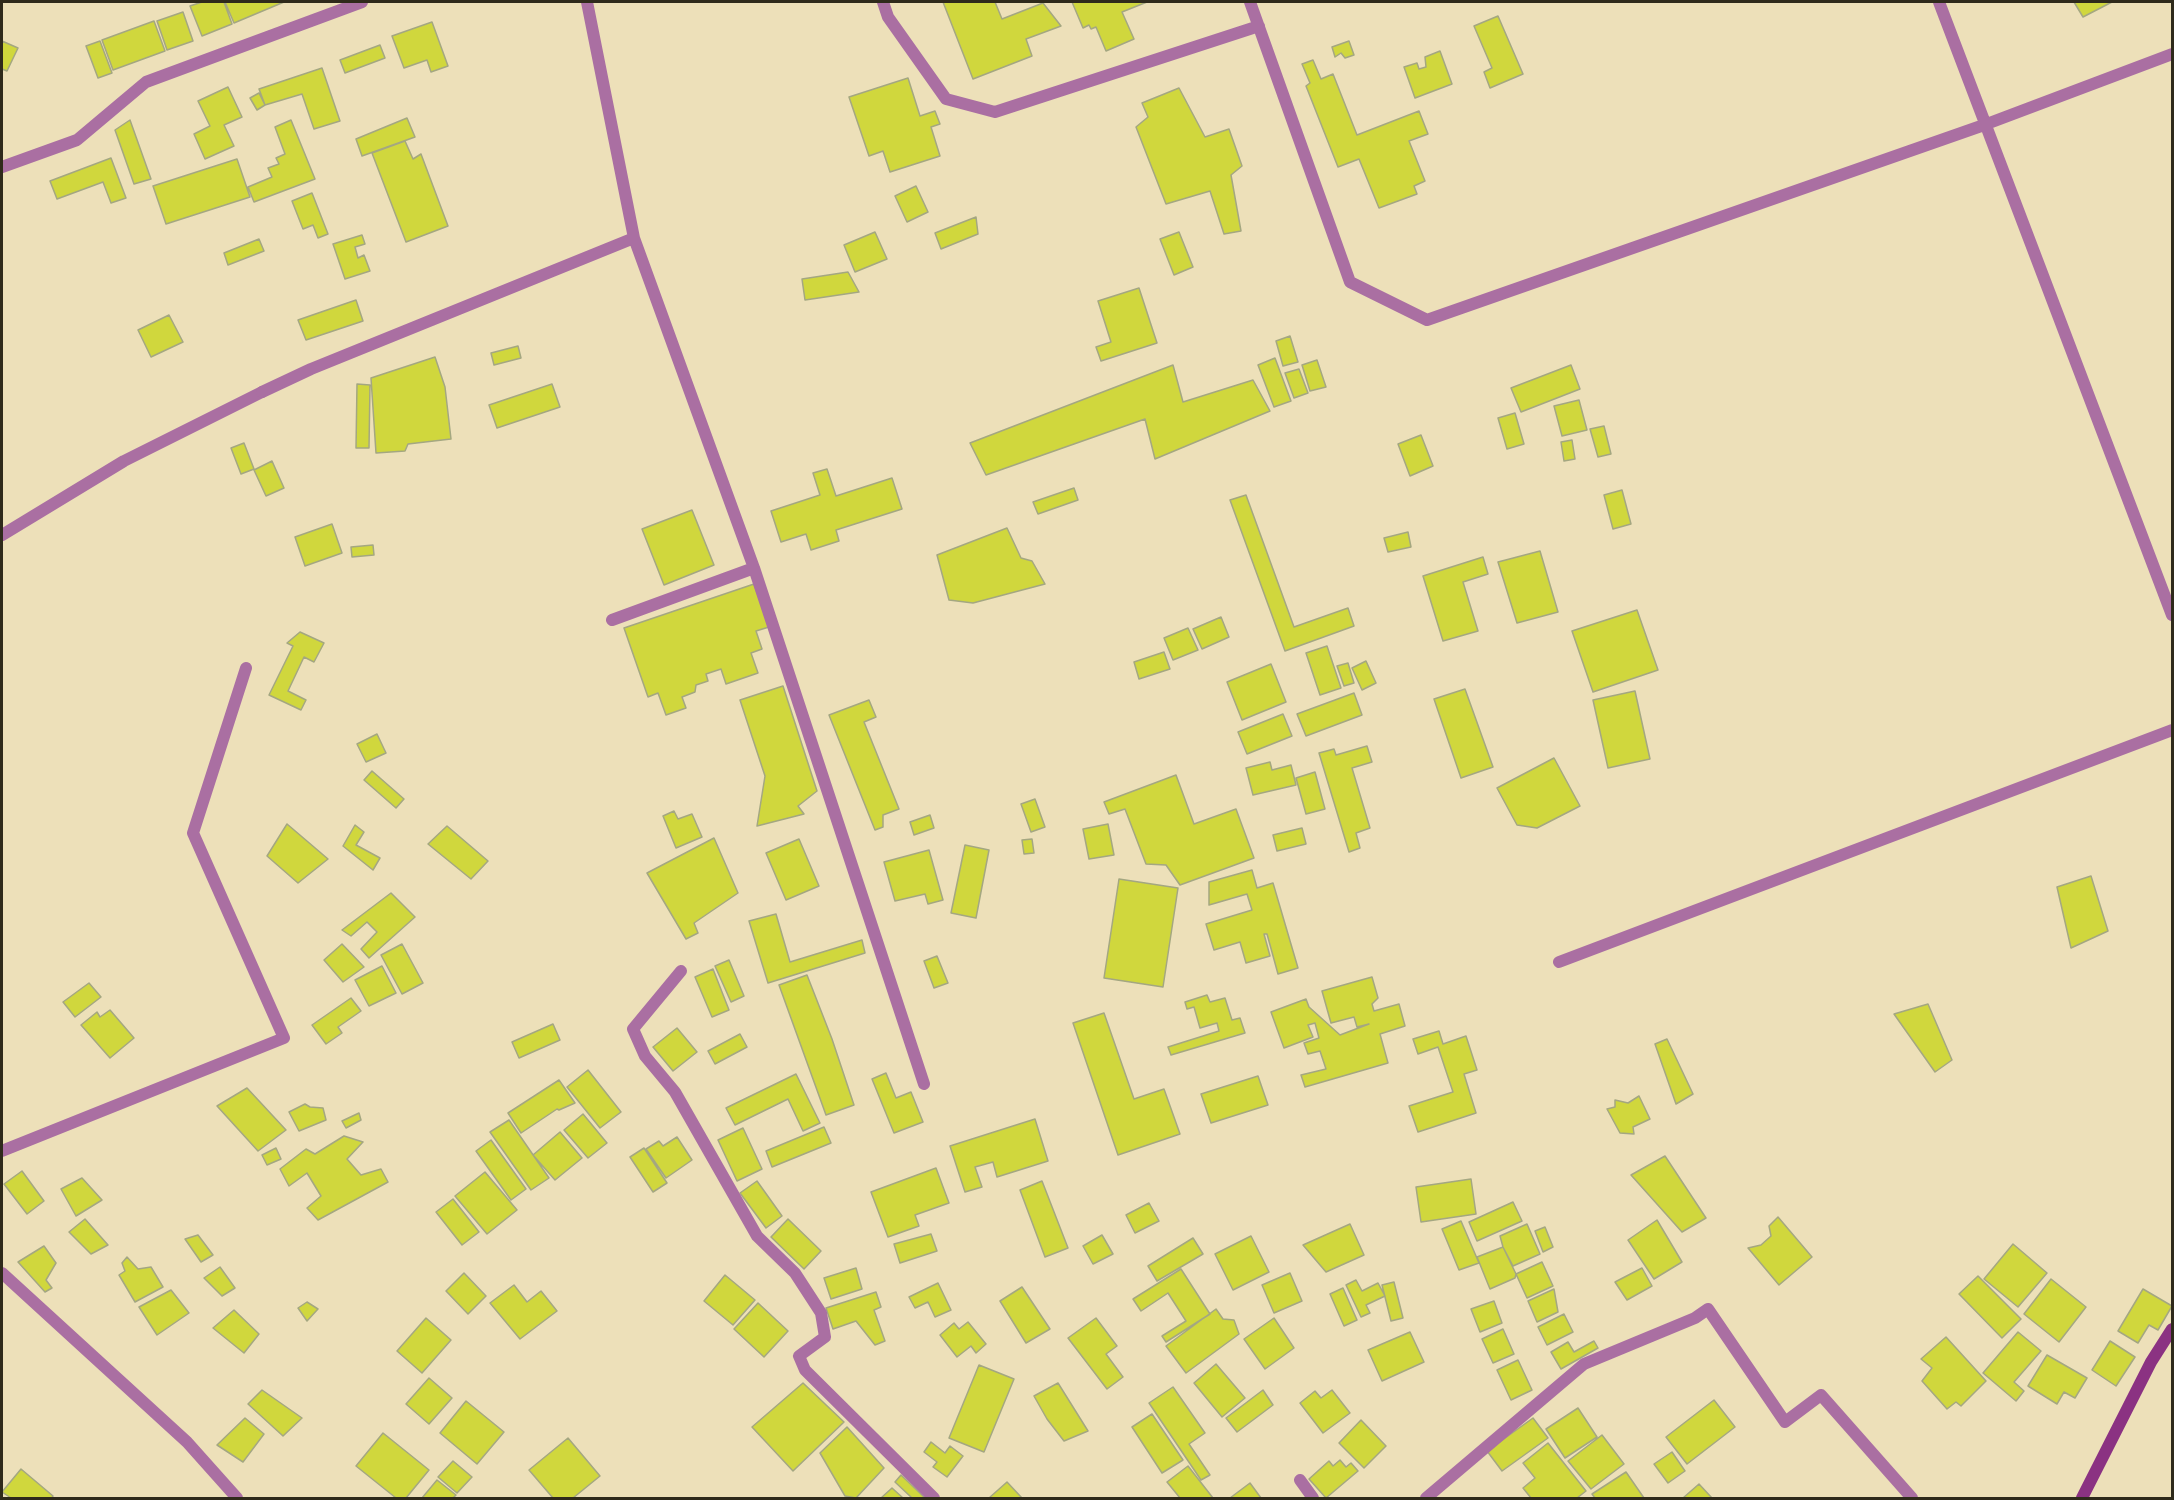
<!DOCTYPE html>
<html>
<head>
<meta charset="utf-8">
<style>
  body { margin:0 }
  #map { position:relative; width:2174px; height:1500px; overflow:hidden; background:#ede0b9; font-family:Quicksand,sans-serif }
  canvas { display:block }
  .frame { position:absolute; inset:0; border:3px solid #2f2a1b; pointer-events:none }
</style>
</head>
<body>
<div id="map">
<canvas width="2174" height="1500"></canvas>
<div class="frame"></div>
</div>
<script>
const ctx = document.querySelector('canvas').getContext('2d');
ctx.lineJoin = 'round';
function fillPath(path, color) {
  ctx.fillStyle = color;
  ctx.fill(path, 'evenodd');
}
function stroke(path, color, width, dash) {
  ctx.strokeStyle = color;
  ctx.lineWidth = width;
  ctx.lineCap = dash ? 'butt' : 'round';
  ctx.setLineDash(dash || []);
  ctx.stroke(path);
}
const building = new Path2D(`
  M202,2h22l8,22 -30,12 -12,-30z
  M225,2h59l-50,21z
  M943,2h52l7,17 41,-16 18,23 -35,13 6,17 -59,23z
  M1072,2h75l-25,10 12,27 -28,12 -10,-24 -5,2 -2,-4 -6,3z
  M2074,2h38l-29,15z
  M183,12l10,29 -26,9 -10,-29z
  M1498,16l25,58 -33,14 -6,-16 8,-4 -18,-42z
  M154,21l11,30 -52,19 -11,-30z
  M432,22l16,44 -17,6 -4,-12 -23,8 -12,-32z
  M2,41l16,7 -11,23 -5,-2z
  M100,41l12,32 -14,5 -12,-32z
  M1349,41l5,14 -9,3 -4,-5 -6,4 -3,-10z
  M380,45l5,13 -40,15 -5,-13z
  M1440,51l12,33 -37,14 -11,-31 13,-4 2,6 7,-2 -1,-10z
  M1313,60l8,19 12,-5 24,61 62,-24 9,23 -19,7 16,40 -11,5 3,8 -38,14 -20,-49 -21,8 -32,-81 4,-3 -8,-19z
  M322,68l18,53 -26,8 -12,-35 -37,11 -6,-16z
  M908,78l12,38 15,-5 5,13 -9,3 9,29 -50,16 -7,-21 -14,5 -20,-59z
  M228,87l14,30 -18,8 10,21 -29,13 -11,-25 16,-8 -12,-25z
  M1179,88l26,49 24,-8 13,37 -11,9 10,56 -17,3 -14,-43 -44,13 -30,-77 12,-10 -6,-14z
  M259,93l6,12 -8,5 -7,-12z
  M407,118l8,19 -53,19 -6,-17z
  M130,120l21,59 -17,5 -19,-54z
  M291,120l24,59 -61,23 -6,-15 24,-10 -4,-9 11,-4 -3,-6 9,-4 -10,-27z
  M405,141l8,18 8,-5 27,72 -42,16 -34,-89z
  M111,158l15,40 -15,5 -8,-21 -46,17 -7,-18z
  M237,159l13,38 -84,27 -13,-38z
  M916,186l12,26 -21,10 -12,-26z
  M312,193l16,41 -10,4 -5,-13 -10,4 -11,-28z
  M976,217l2,17 -37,15 -6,-16z
  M875,232l12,27 -32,13 -11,-27z
  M1179,232l14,35 -19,8 -14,-36z
  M362,235l3,9 -10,3 3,11 6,-3 6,16 -25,8 -12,-35z
  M259,239l5,12 -36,14 -4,-12z
  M848,272l11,20 -54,8 -3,-21z
  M1139,288l18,55 -56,18 -5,-14 15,-5 -13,-41z
  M356,300l7,21 -57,19 -8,-20z
  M169,315l14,27 -32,15 -13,-27z
  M1290,336l8,26 -15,4 -7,-25z
  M518,346l3,12 -27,7 -3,-12z
  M435,357l10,30 6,52 -43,5 -3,7 -29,2 -5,-75z
  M1275,358l16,43 -17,6 -16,-42z
  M1317,360l9,27 -16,4 -8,-26z
  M1173,365l10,37 70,-22 17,31 -115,48 -10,-40 -159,56 -16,-32z
  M1571,365l9,24 -59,23 -10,-24z
  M1299,369l9,24 -14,5 -9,-25z
  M357,384l13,1 -1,63h-13z
  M552,384l8,23 -63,21 -8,-23z
  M1579,400l8,30 -25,6 -8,-30z
  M1515,413l9,31 -17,5 -9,-31z
  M1604,426l7,28 -13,3 -8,-28z
  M1421,435l12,31 -23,10 -12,-32z
  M1572,440l3,19 -11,2 -3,-19z
  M244,443l10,26 -13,5 -10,-26z
  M272,461l12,27 -18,8 -12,-26z
  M827,469l9,27 56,-18 10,31 -66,21 3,11 -28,9 -5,-16 -25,8 -10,-31 49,-16 -7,-22z
  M1074,488l4,12 -40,14 -5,-12z
  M1622,490l9,34 -18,5 -9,-34z
  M1246,495l48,132 54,-19 6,18 -69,25 -55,-151z
  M692,510l22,55 -50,20 -22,-56z
  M332,524l10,29 -37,13 -10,-29z
  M1007,528l14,30 11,3 13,23 -72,19 -24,-3 -12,-45z
  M1408,532l3,15 -23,5 -4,-14z
  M373,545l1,10 -22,2 -1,-10z
  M1540,551l18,61 -41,11 -19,-61z
  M1483,557l5,17 -25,8 15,49 -35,10 -20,-65z
  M754,584l15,43 -13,4 6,18 -11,4 7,20 -32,11 -5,-15 -15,5 2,7 -12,4 -1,7 -13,5 4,11 -20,7 -8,-22 -10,4 -24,-69z
  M1637,610l21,60 -65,22 -21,-61z
  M1221,617l8,20 -27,12 -9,-20z
  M1188,628l10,22 -25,10 -9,-22z
  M300,632l24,11 -10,19 -10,-5 -16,34 18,9 -5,10 -32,-15 24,-49 -6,-3z
  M1327,646l14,42 -21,7 -14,-42z
  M1164,652l6,17 -31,10 -5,-17z
  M1366,661l10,22 -14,7 -10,-22z
  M1348,663l6,20 -10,3 -7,-20z
  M1271,664l15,38 -44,18 -15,-38z
  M783,686l34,105 -19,15 6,8 -47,12 8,-50 -25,-76z
  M1465,689l28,78 -32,11 -27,-79z
  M1635,691l15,68 -42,9 -15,-68z
  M1354,693l8,22 -56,21 -9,-22z
  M869,700l7,17 -12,5 35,87 -16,6v12l-8,3 -46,-115z
  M1283,714l9,22 -45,18 -9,-22z
  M377,734l9,19 -20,9 -9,-18z
  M1367,746l5,16 -20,6 18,60 -14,5 4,15 -11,4 -30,-99 15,-4 2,6z
  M1554,758l26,48 -43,22 -20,-3 -20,-37z
  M1270,762l2,8 19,-5 5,20 -43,10 -7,-27z
  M372,771l32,28 -8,9 -32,-28z
  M1315,772l10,37 -19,5 -10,-36z
  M1176,775l18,49 42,-15 18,49 -74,27 -14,-20 -20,-1 -21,-55 -16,5 -5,-12z
  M1035,799l10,28 -14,5 -10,-28z
  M674,811l4,8 14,-5 10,23 -26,11 -13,-32z
  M930,815l4,13 -20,7 -4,-13z
  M287,824l41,35 -30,24 -31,-27z
  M1108,824l6,31 -25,4 -6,-30z
  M355,825l9,7 -8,13 24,13 -7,12 -30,-24z
  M447,826l41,35 -17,18 -43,-35z
  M1302,828l4,16 -29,7 -4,-16z
  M714,838l24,55 -44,30 4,10 -12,6 -39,-66z
  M799,839l20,47 -33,14 -20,-47z
  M1032,839l2,14 -10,1 -2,-14z
  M965,845l24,5 -13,68 -25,-5z
  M929,850l14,50 -15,4 -3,-10 -30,7 -11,-39z
  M1252,870l5,18 16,-5 25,85 -20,6 -11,-40h-3l6,22 -24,7 -6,-21 -26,8 -8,-26 46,-14 -5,-16 -38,11v-23z
  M2091,876l17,55 -37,17 -14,-61z
  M1119,879l59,9 -15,99 -59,-9z
  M391,893l24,24 -46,41 -8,-9 16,-17 -10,-10 -16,14 -9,-6z
  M776,914l14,48 72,-22 3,13 -97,30 -19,-62z
  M342,944l22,23 -21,15 -19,-22z
  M402,944l21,39 -21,11 -21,-39z
  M937,956l11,27 -14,5 -10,-27z
  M729,960l15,36 -13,6 -16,-36z
  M382,966l14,27 -27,13 -14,-26z
  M713,969l16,41 -17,7 -17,-40z
  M807,975l25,64 22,66 -28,10 -47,-130z
  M1372,977l6,21 -6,6 2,7 25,-7 6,22 -25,8 8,29 -83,24 -4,-12 25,-6 -6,-18 -12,3 -4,-11 15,-5 -4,-15 -7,2 5,12 -29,11 -13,-36 35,-13 3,8 31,28 29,-11 -12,3 -3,-10 -23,6 -9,-32z
  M89,983l12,14 -26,20 -12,-15z
  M1207,995l3,7 15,-4 7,22 8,-2 5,15 -74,22 -3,-8 51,-16 -2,-8 -17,5 -6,-21 -7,2 -2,-7z
  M351,998l10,13 -23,16 4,6 -16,11 -14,-19z
  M1928,1004l24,56 -17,12 -41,-58z
  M110,1010l24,28 -24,20 -29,-33 16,-13 3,5z
  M1104,1013l30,86 30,-10 16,45 -62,21 -45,-132z
  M553,1024l7,16 -41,18 -7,-16z
  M677,1028l20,24 -24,19 -20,-24z
  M1439,1031l4,13 23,-8 11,34 -13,4 12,39 -58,19 -9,-26 44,-14 -15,-45 -20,7 -5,-15z
  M740,1034l7,13 -32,17 -7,-13z
  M1667,1039l26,55 -17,10 -21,-60z
  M588,1070l33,42 -21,16 -33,-41z
  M886,1073l10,25 15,-6 12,30 -29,11 -22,-54z
  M796,1074l24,49 -17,8 -15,-32 -53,26 -9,-17z
  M1258,1076l10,29 -57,18 -10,-29z
  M559,1080l16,23 -16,7 -2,-1 -36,24 -13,-20z
  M247,1088l39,42 -28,21 -41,-45z
  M1639,1096l11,23 -17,8 1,7 -14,-1 -13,-24 8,-2v-7l13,3z
  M305,1104l5,3 13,1 3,12 -27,11 -10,-19z
  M359,1113l2,7 -15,8 -4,-7z
  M583,1114l24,29 -19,15 -24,-28z
  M1035,1119l13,42 -51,16 -4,-15 -18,5 7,20 -17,5 -15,-46z
  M509,1120l40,58 -18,12 -41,-58z
  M824,1127l7,16 -59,24 -6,-16z
  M743,1128l19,41 -25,12 -19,-41z
  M560,1132l22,26 -27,22 -22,-25z
  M344,1136l19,6 -16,17 14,16 20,-6 7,13 -70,38 -11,-12 14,-12 -14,-23 -18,13 -9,-17 26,-20 9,5z
  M677,1137l15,23 -26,18 -20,-29 13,-8 4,5z
  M491,1140l35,49 -15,11 -35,-49z
  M276,1148l5,11 -14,6 -5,-10z
  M644,1148l23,35 -14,9 -23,-35z
  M1665,1156l41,62 -24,14 -51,-57z
  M936,1168l13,35 -34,12 4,11 -31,11 -17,-45z
  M22,1171l22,30 -17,13 -23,-30z
  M485,1172l32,38 -30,24 -32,-38z
  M82,1178l20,22 -26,16 -15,-27z
  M1471,1179l5,35 -55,8 -5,-35z
  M757,1181l25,35 -16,12 -26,-35z
  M1042,1181l26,67 -23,9 -25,-67z
  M453,1199l26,33 -17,13 -26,-33z
  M1513,1202l9,19 -45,20 -8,-19z
  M1149,1203l10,18 -24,12 -9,-18z
  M1778,1217l34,40 -33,28 -31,-37 13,-3 10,-9 -2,-10z
  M85,1219l23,26 -17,9 -22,-22z
  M788,1219l33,32 -17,18 -33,-32z
  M1657,1220l25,42 -28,17 -26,-39z
  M1461,1221l18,42 -20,7 -17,-41z
  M1350,1224l14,31 -38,17 -23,-27z
  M1527,1224l13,30 -27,12 -10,-19 -3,-11z
  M1545,1227l8,20 -10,5 -8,-21z
  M931,1234l6,17 -37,12 -6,-19z
  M198,1235l15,20 -12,7 -16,-23z
  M1102,1235l11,19 -20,10 -10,-18z
  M1251,1236l18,36 -36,18 -18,-36z
  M1193,1238l10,16 -46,27 -9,-15z
  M2013,1244l34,29 -29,34 -34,-28z
  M44,1246l12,17 -10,17 6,8 -7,4 -27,-30z
  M1503,1247l13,27 -1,4 -25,11 -13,-32z
  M127,1257l11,12 13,-2 12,20 -28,15 -16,-27 6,-4 -3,-8z
  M1542,1262l11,24 -26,12 -11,-24z
  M220,1267l15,21 -13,8 -18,-18z
  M856,1268l6,21 -31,10 -7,-21z
  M1642,1268l10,18 -25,14 -12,-18z
  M1181,1269l29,45 -44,28 -4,-6 24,-15 -18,-28 -27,18 -8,-12z
  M464,1273l22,23 -18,18 -22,-23z
  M1290,1273l12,28 -28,12 -12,-28z
  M725,1275l30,25 -22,25 -29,-24z
  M1978,1276l43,43 -19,19 -43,-44z
  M2051,1279l35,28 -27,35 -35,-28z
  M1356,1280l6,11 16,-8 7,13 -19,9 4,8 -9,4 -15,-32z
  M1394,1282l9,36 -12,3 -9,-36z
  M938,1283l13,27 -16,7 -7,-15 -13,6 -6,-11z
  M514,1285l13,17 14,-11 16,20 -37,28 -30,-36z
  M1022,1287l28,42 -24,14 -26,-42z
  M1343,1288l14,32 -13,6 -14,-32z
  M1554,1289l4,23 -21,10 -9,-21z
  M2143,1289l29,17 -14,24 -9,-5 -11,18 -20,-12z
  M171,1290l18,23 -32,22 -18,-28z
  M876,1292l5,15 -7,3 11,31 -10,4 -19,-24 -23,8 -7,-21z
  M1494,1301l8,22 -22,9 -9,-23z
  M307,1302l11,7 -11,12 -9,-13z
  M758,1303l30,28 -24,26 -30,-28z
  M1216,1309l7,10 11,1 5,14 -53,39 -20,-27z
  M234,1310l25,24 -15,19 -31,-25z
  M1564,1314l9,18 -26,13 -9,-18z
  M426,1318l25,22 -29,33 -25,-22z
  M1096,1318l21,28 -11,8 17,23 -16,12 -39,-51z
  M1274,1318l20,30 -29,21 -21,-30z
  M968,1322l18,22 -10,9 -5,-7 -14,11 -17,-22 14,-12 5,6z
  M1503,1329l11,25 -21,9 -11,-24z
  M1410,1332l14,30 -42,19 -14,-31z
  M2018,1332l23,19 -27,31 10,9 -8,10 -33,-28z
  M1946,1337l40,44 -25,25 -5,-4 -9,7 -25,-28 10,-13 -11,-9z
  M1594,1341l4,7 -37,21 -10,-17 17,-10 6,10z
  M2110,1341l25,16 -19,29 -24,-16z
  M2047,1355l40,23 -12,20 -11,-6 -7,12 -29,-18z
  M1518,1360l14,30 -21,10 -14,-30z
  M1216,1364l29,34 -23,19 -28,-34z
  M979,1365l35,14 -30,73 -35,-14z
  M429,1378l23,20 -23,26 -23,-20z
  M803,1383l41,39 -51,49 -41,-44z
  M1058,1383l30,48 -24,10 -17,-22 -13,-23z
  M1173,1387l32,46 -16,11 21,31 -9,5 -52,-77z
  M262,1390l40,28 -19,18 -35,-32z
  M1263,1390l10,15 -36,27 -11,-14z
  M1332,1390l18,23 -27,20 -23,-30 15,-12 6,7z
  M1714,1400l21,27 -48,37 -21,-27z
  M466,1401l38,31 -27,32 -37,-31z
  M1578,1408l19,29 -32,21 -19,-29z
  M1152,1414l31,46 -21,13 -30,-46z
  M245,1418l19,16 -21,28 -26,-17z
  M1533,1418l15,20 -46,33 -15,-20z
  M1361,1420l25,26 -22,22 -25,-25z
  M847,1427l37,41 -28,30 -11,-2 -25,-43z
  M383,1433l46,37 -23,28h-10l-40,-32z
  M1602,1435l22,29 -33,25 -23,-28z
  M568,1438l32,38 -27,22h-20l-24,-28z
  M931,1442l14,11 5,-7 13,10 -16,21 -14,-10 4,-5 -13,-10z
  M1548,1443l38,48 -9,7h-46l-8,-10 12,-10 -12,-15z
  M1672,1452l13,19 -17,12 -14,-19z
  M1340,1460l6,7 5,-4 7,8 -32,27 -17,-19 20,-18 4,5z
  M453,1461l19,16 -15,16 -19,-16z
  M1188,1466l25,32h-33l-13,-16z
  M21,1469l32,27 -1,2h-41l-9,-6z
  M1626,1472l18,26h-49l-3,-4z
  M901,1475l24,23h-13l-17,-16z
  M437,1480l19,15 -3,3h-31z
  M1007,1482l15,16h-33z
  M1250,1483l11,15h-31z
  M1699,1484l13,14h-29z
  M892,1488l11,10h-22z`);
const lane = new Path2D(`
  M2,535l122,-74 138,-69`);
const street = new Path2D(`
  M587,2l47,236 120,330 170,516
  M883,2l5,15 58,82 49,13 264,-86
  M1250,2l100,280 77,38 557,-195 188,-71
  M1939,2l233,613
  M2,167l75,-27 69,-58 216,-80
  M262,392l49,-23 323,-131
  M612,620l142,-52
  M1559,962l613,-232
  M681,971l-48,58 12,27 30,36 82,144 38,37 26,40 4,24 -26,19 6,14 129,128
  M2,1151l282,-113 -91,-205 53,-165
  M2,1273l185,169 50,56
  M1300,1480l13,18
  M1426,1498l158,-134 111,-46 13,-9 77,113 36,-27 91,103`);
const secondary = new Path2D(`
  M2082,1498l69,-136 21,-33`);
fillPath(building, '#d0d73d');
stroke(building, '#a4a781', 1.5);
stroke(lane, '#aa6fa2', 12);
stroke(street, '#aa6fa2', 12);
stroke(secondary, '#8b3282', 12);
</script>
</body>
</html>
